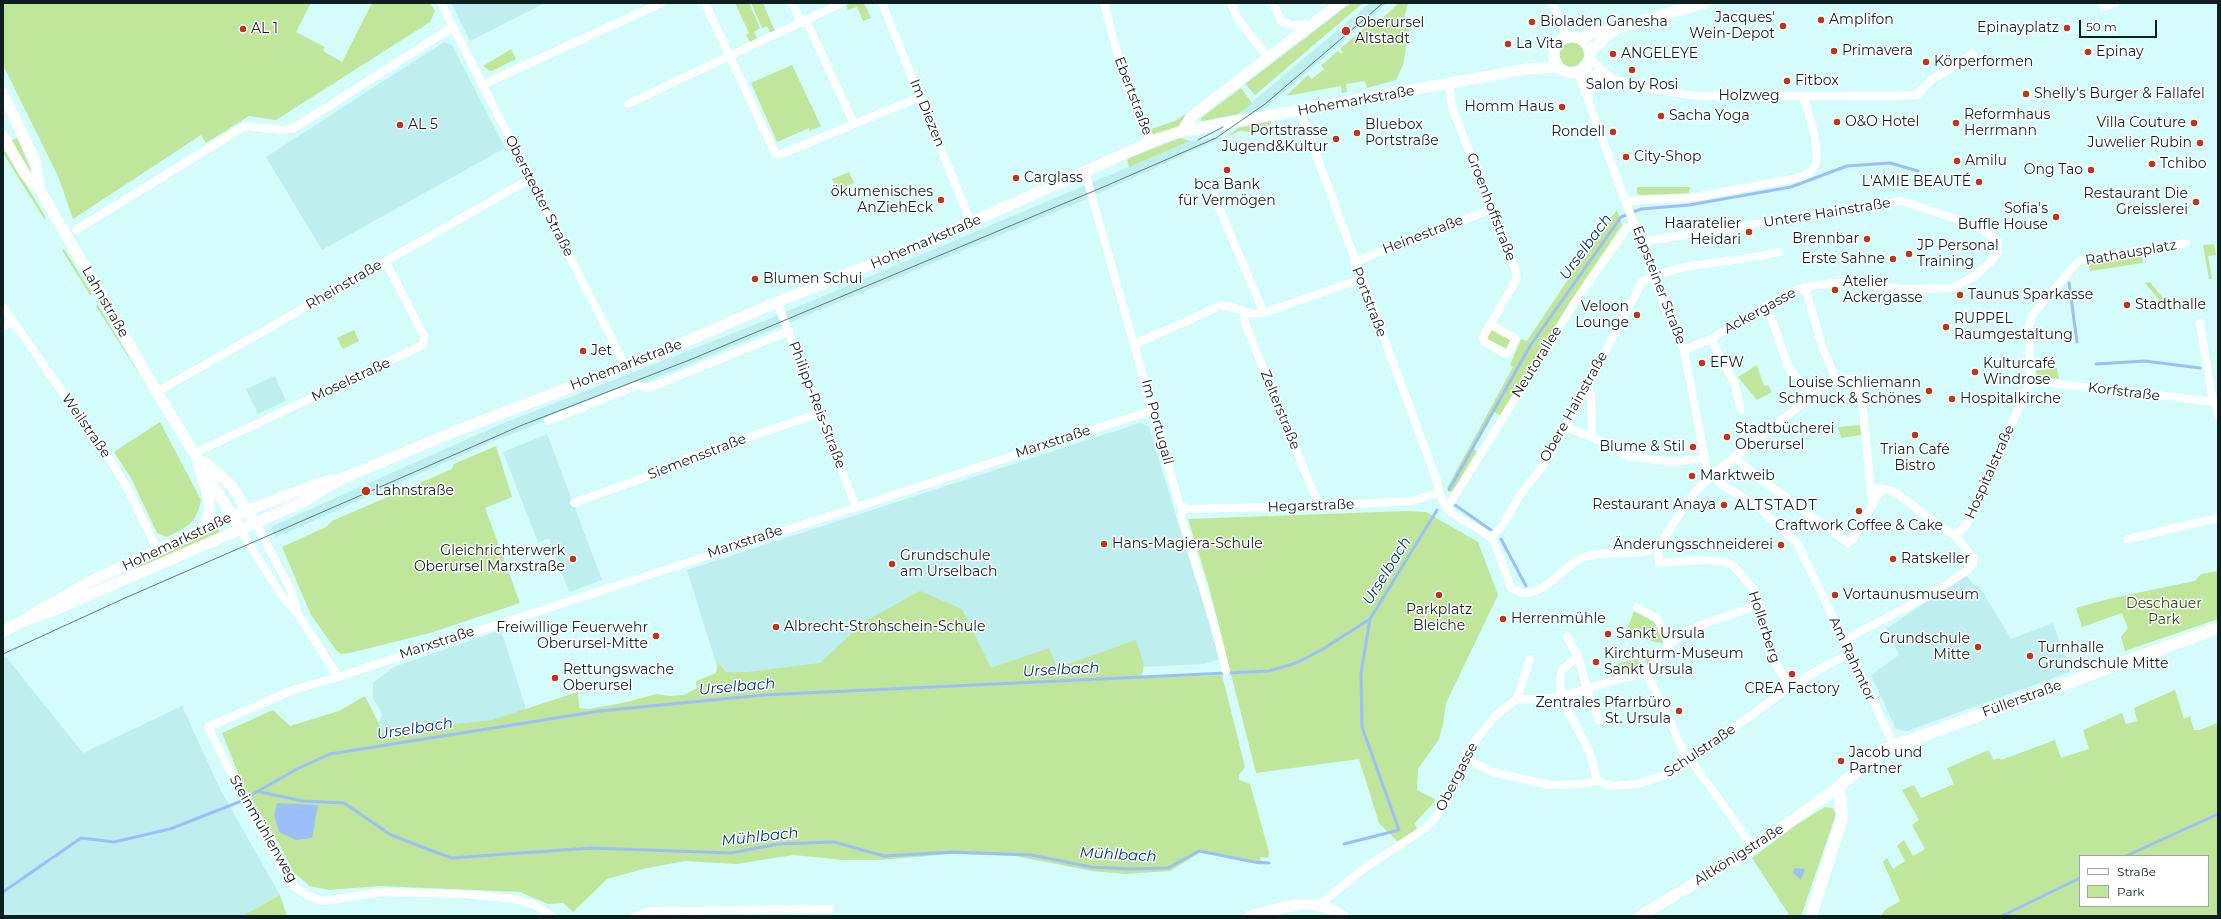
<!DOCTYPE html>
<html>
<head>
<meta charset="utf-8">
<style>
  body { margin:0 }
  #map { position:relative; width:2221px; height:919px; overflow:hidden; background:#d4fcfb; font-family:Montserrat,sans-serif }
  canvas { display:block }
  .frame { position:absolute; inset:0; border:4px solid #0f1e1e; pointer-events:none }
  .legend { position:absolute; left:2079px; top:855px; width:130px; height:52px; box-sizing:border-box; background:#fff; border:1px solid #9fa5a5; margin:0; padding:5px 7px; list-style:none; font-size:12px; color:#0f1e1e }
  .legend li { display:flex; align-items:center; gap:8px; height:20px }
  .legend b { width:20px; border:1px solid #9fa5a5 }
  .scale { position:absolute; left:2079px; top:20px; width:78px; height:18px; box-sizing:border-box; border:2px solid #0f1e1e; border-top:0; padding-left:5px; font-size:12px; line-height:14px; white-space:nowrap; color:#0f1e1e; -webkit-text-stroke:3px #fff; paint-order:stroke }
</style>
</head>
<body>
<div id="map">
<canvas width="2221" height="919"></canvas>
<div class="frame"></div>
<ul class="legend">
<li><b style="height:5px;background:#fff"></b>Straße</li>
<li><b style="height:11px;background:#bfe69a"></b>Park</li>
</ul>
<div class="scale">50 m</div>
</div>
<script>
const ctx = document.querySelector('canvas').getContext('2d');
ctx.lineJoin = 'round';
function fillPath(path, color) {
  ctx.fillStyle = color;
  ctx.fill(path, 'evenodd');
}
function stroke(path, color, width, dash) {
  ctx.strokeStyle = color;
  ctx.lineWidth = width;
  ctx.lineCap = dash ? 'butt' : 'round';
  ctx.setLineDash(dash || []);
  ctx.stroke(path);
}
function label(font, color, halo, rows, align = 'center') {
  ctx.font = font + ' Montserrat,sans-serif';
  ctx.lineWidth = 3;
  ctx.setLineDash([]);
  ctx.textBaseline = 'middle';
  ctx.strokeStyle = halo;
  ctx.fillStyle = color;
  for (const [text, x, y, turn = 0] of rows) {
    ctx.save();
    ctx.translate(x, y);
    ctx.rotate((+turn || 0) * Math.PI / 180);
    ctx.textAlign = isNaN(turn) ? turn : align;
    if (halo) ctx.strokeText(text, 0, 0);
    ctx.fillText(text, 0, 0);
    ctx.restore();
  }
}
const built = new Path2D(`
  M451,3h94l-75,38z
  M1370,3h17l-118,102 -10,7 -21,2z
  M444,42l8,3 53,103 -183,102 -56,-93z
  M1224,137l-140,63 -406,169 -184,72 -204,90 -15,6 -3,-8 1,-3 13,-6 213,-95 270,-106 421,-178z
  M275,376l11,25 -28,13 -12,-25z
  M1140,423l9,4 71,232 -16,5 -482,24 -7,-28 -28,-90z
  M547,434l55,146 -33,12 -20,-54 -11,5 -35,-91z
  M1966,575l8,10 5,1 32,53 42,-16 17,49 -163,59 -11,-2 -25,-54 28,-20 -13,-26z
  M501,630l25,79 -35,11 -45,5 -6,-3 -23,8 -32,6 -6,-13 3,-9 -9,-16v-15l21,-16z
  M6,657l77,96 99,-47 38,83 60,106 -38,21h-239v-258z`);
const green = new Path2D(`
  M3,3h308l-15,29 29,15 -2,4 19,11 30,-59h58l5,8 -5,11 -154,98 -27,-4 -43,27 -5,-8 -128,84 -15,-43 -55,-111z
  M735,3h14l11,25 -6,4 3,6 -7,4 -4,-7 3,-2z
  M751,3h12l12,28 -5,1 -3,-6 -5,2z
  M851,3h13l7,15 -8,3 -6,-14 -9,3 -2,-5z
  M1351,3h12l-108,92 -10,-11z
  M1399,3h9l-6,24 8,-1 -7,39 -7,15 -29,8 -2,-7 -19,3 1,8 -5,1 -1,-7 -55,10 22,-21 4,4 12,-10 -3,-4 2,-1 15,-13 3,3 2,-2 -3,-3 35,-30 3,3z
  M1572,41l8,3 5,11 -7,10 -8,2 -7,-3 -5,-11 7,-10z
  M511,49l5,10 -22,11 -4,1 -7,-5z
  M792,65l29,61 -11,5 -1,-3 -32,14 -26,-59z
  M1241,88l11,15 -14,11 -36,7 -1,-3z
  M1186,114l-7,12 -26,9 -2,-6 24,-8z
  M1271,121v3l-18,8 -14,-1 -15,8 14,-11z
  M17,138l14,32 2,6 -22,-35z
  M1180,138l10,3 -61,26 -2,-8z
  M4,151l3,2 39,65 -2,1 -41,-66z
  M849,172l5,11 -17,7 -5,-11z
  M1637,187h53l-1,7 -50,1 -2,-2z
  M1617,210l5,15 -38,56 -84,134 -8,-4 -21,37 6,3 -25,41 -5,-4 66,-121 -3,-2 11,-26 6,2 64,-96z
  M2214,244l2,11 -8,1 4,23h-3l-6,-34z
  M64,249l28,45 -2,1 -28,-45z
  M2142,255l1,8 -53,8 -2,-7z
  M2150,282l13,16 2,12h-3l-1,-8 -16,-19z
  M98,305l40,67 1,2 -43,-68z
  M1492,329l20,11 -5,9 -19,-9 -1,-2z
  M354,330l5,11 -16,8 -6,-11z
  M1757,365l7,21 4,-1 4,7 -15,8 -19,-23z
  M2057,368l2,11 -18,-1 -5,-4 1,-4z
  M160,422l41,78c-4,23 -14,27 -34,37l-10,-4 -26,-55 -17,-26z
  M1860,425l1,10 -20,3 -3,-11z
  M496,446l16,51 -27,11 35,95 -90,30 -80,20 -9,1 -5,-4 -25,-35 -29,-68 44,-20 6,-6 120,-52 2,-5z
  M1407,511l19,1 52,30 20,53 -52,108 -3,21 -4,15 -21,30 -1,21 19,10 -22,24 5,7 -18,14 -22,-22 -20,-64 -103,14 -47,-186 -21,-68z
  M218,529l2,3 -83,37 -3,-1z
  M2218,571v48l-93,32 -4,-14 7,-9 -6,-15 -40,14 -6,-19 32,-9 87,-18 6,-7z
  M920,591l42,18 29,59 58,-20 8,20 79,-28 8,25 -3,13 81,-3 23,92 -6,8v5l11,4 19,68 -1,6 -8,-1 2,8 -61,-13 -31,19 -45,3 -33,-3 -77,-15 -63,-2 -74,6h-35l-49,-5 -58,9 -51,-3 -42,8 -36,10 -34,33 -10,-9 -15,1 -28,-12 -140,-6 -51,4 -19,-4 -16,-13 -12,-24 -39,-64 -21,-52 51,-23 17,16 49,-15 26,-15 20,40 31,-6 24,-8 6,3 45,-5 87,-28 1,16 11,1 37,-7 29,-8 14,2 14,-1 13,-7 -1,-7 20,-8 2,-10 8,9h22l72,-9 44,-41z
  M1634,611l22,12 7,20 -8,-1 -29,-9z
  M1662,650l-13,18 -4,-9 1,-6 7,-3z
  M1636,659l5,4 3,9 -34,7 6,-15z
  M2175,690l9,29 6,-3 4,14h5l19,-7v193h-337l4,-6 15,-9 -17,-39 4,-4 6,11 12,-8 -8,-15 7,-6 9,16 12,-7 -13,-24 7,-5 -17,-30 12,-5 7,13 33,-14 -7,-16 42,-18 4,10 7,-2 1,2 54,-20 6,18 28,-9 -6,-19 39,-17 4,11 11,-3 -3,-13zM2080,856h128v50h-128z
  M1825,807l7,1 4,6 -35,102h-11l-38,-58 44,-33z
  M280,895l7,21h-45z`);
const water = new Path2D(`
  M277,803l41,2 -6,33 -16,2 -17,-8 -5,-17z
  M1794,868l11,1 -4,11 -8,-7z`);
const stream = new Path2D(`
  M2069,283l8,59
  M2096,364l49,-3 55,7
  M1449,490l81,-144 91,-129 20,-8 48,-4 102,-18 56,-21 43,-3 28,8
  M1455,505l36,25
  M1501,539l25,47
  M260,792l43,9 41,2 47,32 60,23 140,-10 140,5 47,-9 56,-2 50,14 69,-4 78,3 60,12 38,2 39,-1 31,-17 56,11 14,1
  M1344,844l55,-14 -37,-103 -1,-54 9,-54
  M2126,856l92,-42
  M3,892l78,-54 33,4 56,-13 69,-27 58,-33 33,-15 270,-43 163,-16 506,-24 27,-8 27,-14 47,-30 67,-109
  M2002,916l78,-38`);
const minor = new Path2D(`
  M441,3l184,362
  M705,3l70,150 4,2 141,-58
  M792,3l10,20
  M882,3l89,220
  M1104,3l19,72 28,67
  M1231,3l6,15 32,41
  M1273,3l8,18 10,4 21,-1
  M1552,3l15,35
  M2102,3l1,4 12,-4
  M806,20l48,104
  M1590,59l20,18
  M1581,71l66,17 49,8h200l21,-1 13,-14 43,-27
  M1578,73l89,240 17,37 23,119 14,15 37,23 40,37 96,201
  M1449,84l3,23 65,167 -2,8 -32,55 2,5 19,11h4l8,-14 -25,-14
  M482,85l179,-82
  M1588,98l2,-7 13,-14
  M628,104l214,-101
  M1300,111l137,370c6,41 28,35 53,56 6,5 18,42 21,51 4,2 10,5 15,5 20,0 37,-26 54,-34 20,-9 40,-4 60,-7 6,0 12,-3 18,-5
  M1085,172l94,331 4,4 -2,10 33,106 12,48
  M1214,196l50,117
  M1625,201l71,-4 101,-19c6,-2 12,-3 16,-9 11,-14 -5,-57 -10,-73
  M76,230l169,-104 37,4 12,-2 159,-101
  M1641,242l260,-41 65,21 17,8 15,12v10l-7,9 -15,14 -23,13 -50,1 -59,-7 -34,4 -20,6 -79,47 -27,11
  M1354,262l138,-53
  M1805,287l18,62 13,30
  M777,302l79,205
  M1767,305l22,64 23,26
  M3,307l110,157 17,29 28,58
  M1244,313l1,10 74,183
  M2200,323l12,73 4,6 2,14
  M3,327l11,-6
  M1711,339l23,43 7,28
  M1135,344l85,-38c17,-2 23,11 44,7l97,-34
  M2031,381l187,21
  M1587,386l4,8 1,43
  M157,392l373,-213
  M548,421l90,-36 11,3 140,-57
  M1566,427l26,10 35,19 45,6 32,-4
  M195,453l228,-108 1,-9 -38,-74
  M1734,457l20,17 94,69 5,-4 29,-51
  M574,503l102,-37 8,-7 136,-46
  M1183,507l5,2 131,-3 93,-5 26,-8
  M1448,507l125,-202 53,-76 9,-4
  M255,522l36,68 6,21
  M240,529l41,66 19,22 38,60 -45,13 -85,37 33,66 45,83 9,11 11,8 17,6 60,-9 82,2 50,5 20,6 17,11
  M1955,536l12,-12 64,-143 -2,-56 4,-11 43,-50 6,-4 104,-17
  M1491,538l12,-13 15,-27 26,-34 22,-37 76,-145c37,-21 95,-19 137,-30
  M2128,539l90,-21
  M1637,608l20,10 12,27
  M1844,640l86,-45 37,-24 6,-8 1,-5 -19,-22 -34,-24 -24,-19 -15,-5h-11
  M1578,656l-16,14c-10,30 19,57 28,84 3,8 5,18 7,27
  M1646,673l19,36 20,47 10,10 59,82
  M338,677l815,-267
  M1790,687l-19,-31 -16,-65 -21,-25 -8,-4 -22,-2 -45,3 -1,-16 35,-53 19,-19 113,-89 11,-7h18l8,19 10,106
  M1517,699c25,2 46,-2 70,-10l-9,-33 -11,-19
  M1599,720l-12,-31 28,-9 31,-7 23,-28 11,-9 18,-10 61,-21
  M1466,759l27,13 56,13 33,-1 15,-3 15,5 26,-2 33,-11 119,-86 35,-21 25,-12
  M1320,904l46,-37 61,-40 9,-10 10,-15 22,-52 28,-35 21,-16 13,-40
  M635,916l16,-5 179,-2`);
const tertiary = new Path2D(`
  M1554 55a18 18 0 1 1 36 0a18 18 0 1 1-36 0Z
  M1580,39l12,-6 22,-4 91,-26
  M1590,52l24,-22
  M3,94l32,66 5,30
  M1183,131l8,-14 149,-114
  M3,136l22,38 15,16 117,202 83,137
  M205,462l27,24 19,31
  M199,467c8,25 17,40 3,64
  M21,622l31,-11 249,-108 40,-24 115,-48 204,-78 117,-51 143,-57 240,-107 23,-7 345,-62 30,-2
  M3,632l86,-50 144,-66 87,-33 13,-3
  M1250,916c35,-8 61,-22 93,0
  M1640,916l114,-68 82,-59`);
const secondary = new Path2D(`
  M1811,916l31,-98 -2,-24 -4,-5 45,-38 337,-123`);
const tram = new Path2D(`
  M1198,140l25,-13
  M3,654l122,-56 395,-172 172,-67 409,-171 115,-50 49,-34 118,-101`);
const markers = [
  [1821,20,4,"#bf341b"],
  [1532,22,4,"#bf341b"],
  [1783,26,4,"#bf341b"],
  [2067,28,4,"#bf341b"],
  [243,29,4,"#bf341b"],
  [1346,31,5,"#bf341b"],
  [1508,44,4,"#bf341b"],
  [1834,51,4,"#bf341b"],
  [2088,52,4,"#bf341b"],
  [1613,54,4,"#bf341b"],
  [1926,62,4,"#bf341b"],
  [1632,70,4,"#bf341b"],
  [1787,81,4,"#bf341b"],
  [2026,94,4,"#bf341b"],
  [1562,107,4,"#bf341b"],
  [1661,116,4,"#bf341b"],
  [1837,122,4,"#bf341b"],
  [1956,123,4,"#bf341b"],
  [2194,123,4,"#bf341b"],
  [400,125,4,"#bf341b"],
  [1613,132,4,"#bf341b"],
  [1357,133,4,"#bf341b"],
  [1336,139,4,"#bf341b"],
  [2200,143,4,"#bf341b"],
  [1626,157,4,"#bf341b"],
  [1957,161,4,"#bf341b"],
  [2152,164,4,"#bf341b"],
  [1227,170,4,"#bf341b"],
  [2091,170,4,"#bf341b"],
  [1016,178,4,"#bf341b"],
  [1979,182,4,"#bf341b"],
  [941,200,4,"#bf341b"],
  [2196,202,4,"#bf341b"],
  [2056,217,4,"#bf341b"],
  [1749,232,4,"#bf341b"],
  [1867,239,4,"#bf341b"],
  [1909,254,4,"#bf341b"],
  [1893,259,4,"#bf341b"],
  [755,279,4,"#bf341b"],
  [1835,290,4,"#bf341b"],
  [1960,295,4,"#bf341b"],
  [2127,305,4,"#bf341b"],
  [1637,315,4,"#bf341b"],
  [1946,327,4,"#bf341b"],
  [583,351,4,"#bf341b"],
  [1702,363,4,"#bf341b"],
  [1975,372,4,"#bf341b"],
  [1929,391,4,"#bf341b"],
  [1952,399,4,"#bf341b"],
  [1915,435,4,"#bf341b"],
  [1727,437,4,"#bf341b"],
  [1693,447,4,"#bf341b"],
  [1692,476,4,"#bf341b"],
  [366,491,5,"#bf341b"],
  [1724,505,4,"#bf341b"],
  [1859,511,4,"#bf341b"],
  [1104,544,4,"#bf341b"],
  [1781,545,4,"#bf341b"],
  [573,559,4,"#bf341b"],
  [1893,559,4,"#bf341b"],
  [892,564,4,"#bf341b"],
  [1439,595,4,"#bf341b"],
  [1835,595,4,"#bf341b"],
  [1503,619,4,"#bf341b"],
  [776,627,4,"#bf341b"],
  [1608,634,4,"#bf341b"],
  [656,636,4,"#bf341b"],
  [1978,647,4,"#bf341b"],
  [2030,656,4,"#bf341b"],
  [1596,662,4,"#bf341b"],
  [1792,674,4,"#bf341b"],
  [555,678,4,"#bf341b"],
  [1679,711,4,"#bf341b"],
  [1841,761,4,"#bf341b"]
];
const poiNames = [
  ["Jacques'",1775,18,"right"],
  ["Wein-Depot",1775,34,"right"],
  ["Amplifon",1829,20],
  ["Bioladen Ganesha",1540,22],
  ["Oberursel",1355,23],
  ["Altstadt",1355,39],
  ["Epinayplatz",2059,28,"right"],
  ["AL 1",251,29],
  ["La Vita",1516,44],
  ["Primavera",1842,51],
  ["Epinay",2096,52],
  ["ANGELEYE",1621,54],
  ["Körperformen",1934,62],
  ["Fitbox",1795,81],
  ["Salon by Rosi",1632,85,"center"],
  ["Shelly‘s Burger & Fallafel",2034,94],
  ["Homm Haus",1554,107,"right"],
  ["Reformhaus",1964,115],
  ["Herrmann",1964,131],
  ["Sacha Yoga",1669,116],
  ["O&O Hotel",1845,122],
  ["Villa Couture",2186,123,"right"],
  ["AL 5",408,125],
  ["Bluebox",1365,125],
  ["Portstraße",1365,141],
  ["Portstrasse",1328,131,"right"],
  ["Jugend&Kultur",1328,147,"right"],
  ["Rondell",1605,132,"right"],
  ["Juwelier Rubin",2192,143,"right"],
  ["City-Shop",1634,157],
  ["Amilu",1965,161],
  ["Tchibo",2160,164],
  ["Ong Tao",2083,170,"right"],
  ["Carglass",1024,178],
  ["L'AMIE BEAUTÉ",1971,182,"right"],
  ["bca Bank",1227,185,"center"],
  ["für Vermögen",1227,201,"center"],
  ["ökumenisches",933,192,"right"],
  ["AnZiehEck",933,208,"right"],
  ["Restaurant Die",2188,194,"right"],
  ["Greisslerei",2188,210,"right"],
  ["Sofia's",2048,209,"right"],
  ["Buffle House",2048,225,"right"],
  ["Haaratelier",1741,224,"right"],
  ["Heidari",1741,240,"right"],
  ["Brennbar",1859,239,"right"],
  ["JP Personal",1917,246],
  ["Training",1917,262],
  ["Erste Sahne",1885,259,"right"],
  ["Blumen Schui",763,279],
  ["Atelier",1843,282],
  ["Ackergasse",1843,298],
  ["Taunus Sparkasse",1968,295],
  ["Stadthalle",2135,305],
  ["Veloon",1629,307,"right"],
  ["Lounge",1629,323,"right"],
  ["RUPPEL",1954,319],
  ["Raumgestaltung",1954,335],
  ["Jet",591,351],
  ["EFW",1710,363],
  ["Kulturcafé",1983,364],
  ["Windrose",1983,380],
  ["Louise Schliemann",1921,383,"right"],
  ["Schmuck & Schönes",1921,399,"right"],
  ["Hospitalkirche",1960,399],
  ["Stadtbücherei",1735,429],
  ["Oberursel",1735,445],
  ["Blume & Stil",1685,447,"right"],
  ["Trian Café",1915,450,"center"],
  ["Bistro",1915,466,"center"],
  ["Marktweib",1700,476],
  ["Lahnstraße",375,491],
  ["Restaurant Anaya",1716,505,"right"],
  ["Craftwork Coffee & Cake",1859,526,"center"],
  ["Hans-Magiera-Schule",1112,544],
  ["Änderungsschneiderei",1773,545,"right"],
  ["Gleichrichterwerk",565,551,"right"],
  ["Oberursel Marxstraße",565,567,"right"],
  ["Grundschule",900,556],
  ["am Urselbach",900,572],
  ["Ratskeller",1901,559],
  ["Vortaunusmuseum",1843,595],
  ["Parkplatz",1439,610,"center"],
  ["Bleiche",1439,626,"center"],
  ["Herrenmühle",1511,619],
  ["Albrecht-Strohschein-Schule",784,627],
  ["Freiwillige Feuerwehr",648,628,"right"],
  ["Oberursel-Mitte",648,644,"right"],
  ["Sankt Ursula",1616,634],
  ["Grundschule",1970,639,"right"],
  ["Mitte",1970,655,"right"],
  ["Turnhalle",2038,648],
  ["Grundschule Mitte",2038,664],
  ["Kirchturm-Museum",1604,654],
  ["Sankt Ursula",1604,670],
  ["Rettungswache",563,670],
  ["Oberursel",563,686],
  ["CREA Factory",1792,689,"center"],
  ["Zentrales Pfarrbüro",1671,703,"right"],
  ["St. Ursula",1671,719,"right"],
  ["Jacob und",1849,753],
  ["Partner",1849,769]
];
const streetNames = [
  ["Ebertstraße",1133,96,69],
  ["Holzweg",1749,96],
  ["Hohemarkstraße",1356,101,-10],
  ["Im Diezen",927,113,68],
  ["Oberstedter Straße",539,196,63],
  ["Groenhoffstraße",1491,207,69],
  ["Untere Hainstraße",1827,213,-9],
  ["Heinestraße",1423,235,-21],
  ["Hohemarkstraße",926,242,-23],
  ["Rathausplatz",2131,253,-10],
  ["Rheinstraße",344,285,-30],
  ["Eppsteiner Straße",1659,285,69],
  ["Lahnstraße",105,302,60],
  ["Portstraße",1369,302,69],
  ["Ackergasse",1760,311,-29],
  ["Neutorallee",1537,362,-58],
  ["Hohemarkstraße",626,365,-21],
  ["Moselstraße",351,380,-25],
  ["Korfstraße",2124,392,7],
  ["Philipp-Reis-Straße",817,405,69],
  ["Obere Hainstraße",1574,407,-61],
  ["Zelterstraße",1280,410,68],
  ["Im Portugall",1157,422,75],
  ["Weilstraße",86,426,55],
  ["Marxstraße",1053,442,-18],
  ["Siemensstraße",697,457,-21],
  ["Hospitalstraße",1990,472,-66],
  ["Hegarstraße",1311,506,-2],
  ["Hohemarkstraße",177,542,-25],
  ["Marxstraße",745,542,-18],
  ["Hollerberg",1764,627,72],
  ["Marxstraße",437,643,-18],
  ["Am Rahmtor",1852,659,65],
  ["Füllerstraße",2022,699,-20],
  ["Schulstraße",1700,751,-34],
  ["Obergasse",1457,777,-63],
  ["Steinmühlenweg",263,829,60],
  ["Altkönigstraße",1739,855,-32]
];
const parkNames = [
  ["Deschauer",2164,604],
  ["Park",2164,620]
];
const waterNames = [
  ["Urselbach",1586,247,-54],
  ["Urselbach",1387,571,-58],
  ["Urselbach",1061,670,-3],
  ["Urselbach",737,687,-5],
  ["Urselbach",415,729,-9],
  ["Mühlbach",760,837,-6],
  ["Mühlbach",1118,855,3]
];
const neighbourhoodNames = [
  ["ALTSTADT",1776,506]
];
fillPath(built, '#beeeee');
fillPath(green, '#bfe69a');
fillPath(water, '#9dbff9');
stroke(stream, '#9dbff9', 3);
stroke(minor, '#fff', 8);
stroke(tertiary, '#fff', 11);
stroke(secondary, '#fff', 12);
stroke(tram, '#607979', 1);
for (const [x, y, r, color] of markers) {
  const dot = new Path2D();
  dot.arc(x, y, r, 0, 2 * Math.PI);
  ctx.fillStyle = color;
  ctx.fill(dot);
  stroke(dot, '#fff', 1.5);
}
label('14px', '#0f1e1e', '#fff', poiNames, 'left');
label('14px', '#0f1e1e', '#fff', streetNames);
label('14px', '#2f4810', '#fff', parkNames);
label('italic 15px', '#023081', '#fff', waterNames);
ctx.letterSpacing = '1px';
label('15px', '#0f1e1e', '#fff', neighbourhoodNames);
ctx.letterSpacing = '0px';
</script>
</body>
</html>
